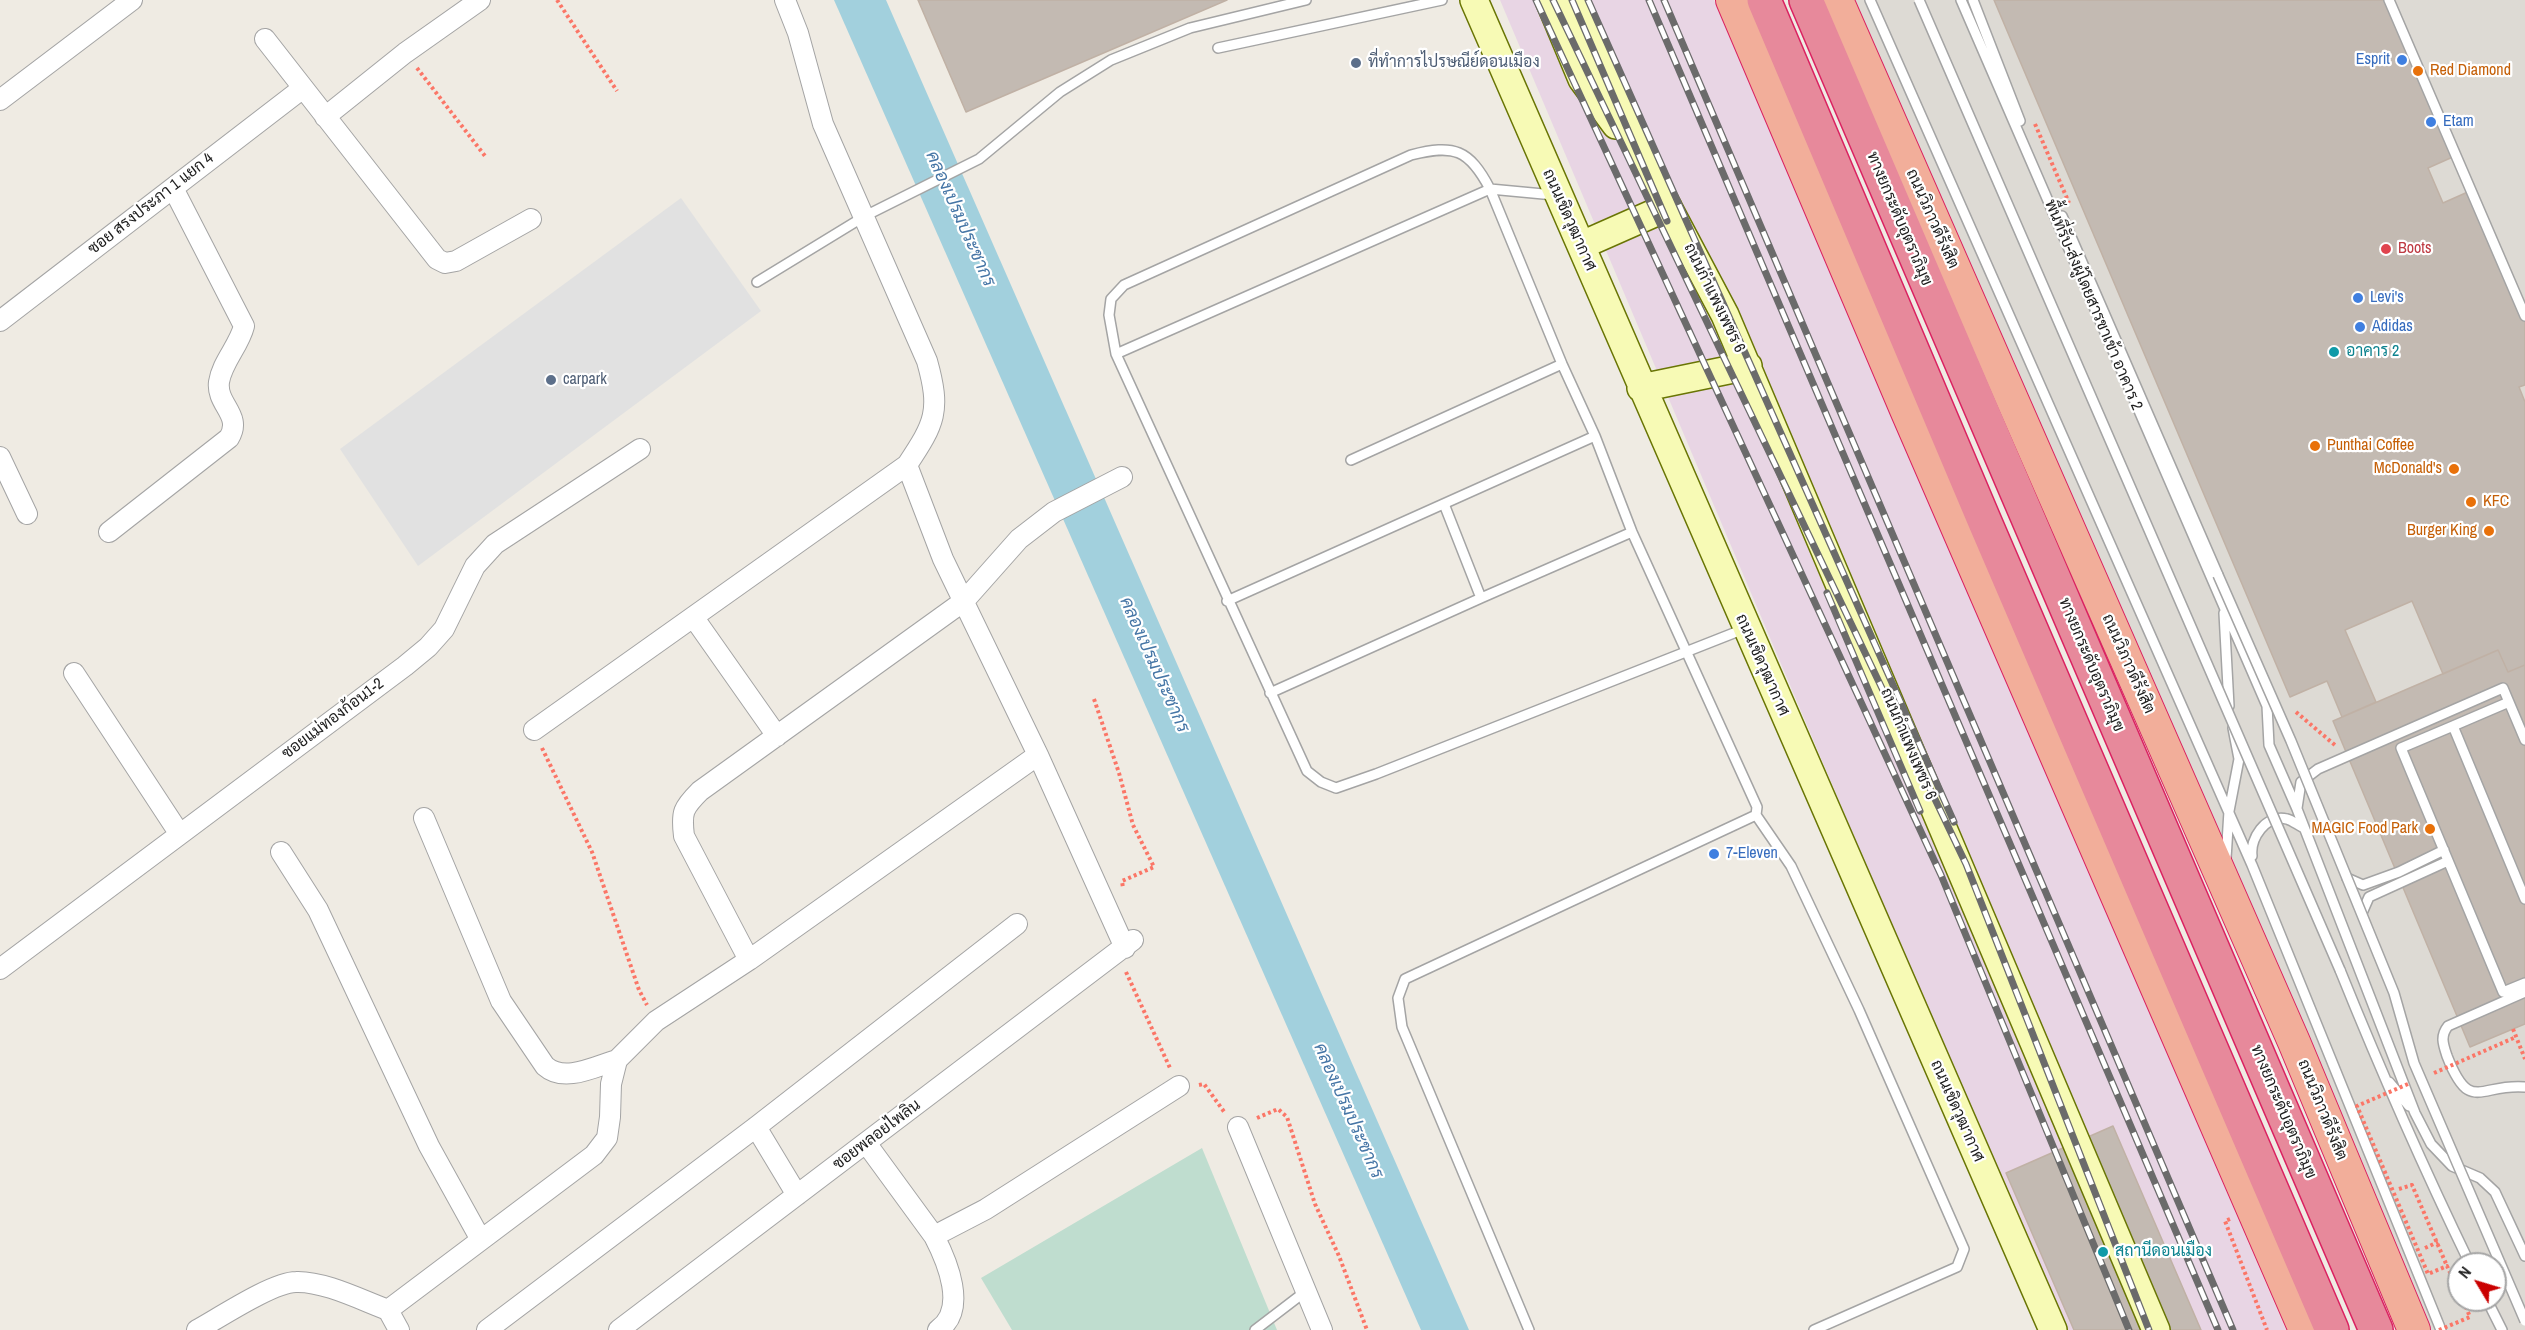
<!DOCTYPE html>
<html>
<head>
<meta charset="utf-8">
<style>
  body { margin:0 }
  #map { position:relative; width:2525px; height:1330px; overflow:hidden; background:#efebe3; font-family:"Archivo Narrow",sans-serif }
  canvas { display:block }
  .north { position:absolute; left:2447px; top:1252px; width:60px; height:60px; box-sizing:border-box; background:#fff; border:2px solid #a5a5a5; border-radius:50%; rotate:308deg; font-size:16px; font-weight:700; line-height:24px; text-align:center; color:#1d1d1d }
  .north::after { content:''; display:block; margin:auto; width:21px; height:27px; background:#ca0000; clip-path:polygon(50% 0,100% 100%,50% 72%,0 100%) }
</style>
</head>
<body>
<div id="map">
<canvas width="2525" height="1330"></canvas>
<div class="north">N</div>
</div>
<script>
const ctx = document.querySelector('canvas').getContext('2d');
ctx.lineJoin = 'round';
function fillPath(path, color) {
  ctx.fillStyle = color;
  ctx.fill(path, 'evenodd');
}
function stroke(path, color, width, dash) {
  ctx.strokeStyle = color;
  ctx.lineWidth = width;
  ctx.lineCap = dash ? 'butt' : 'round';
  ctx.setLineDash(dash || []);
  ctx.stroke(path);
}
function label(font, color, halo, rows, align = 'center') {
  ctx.font = font + ' "Archivo Narrow",Sarabun,sans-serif';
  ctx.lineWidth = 4.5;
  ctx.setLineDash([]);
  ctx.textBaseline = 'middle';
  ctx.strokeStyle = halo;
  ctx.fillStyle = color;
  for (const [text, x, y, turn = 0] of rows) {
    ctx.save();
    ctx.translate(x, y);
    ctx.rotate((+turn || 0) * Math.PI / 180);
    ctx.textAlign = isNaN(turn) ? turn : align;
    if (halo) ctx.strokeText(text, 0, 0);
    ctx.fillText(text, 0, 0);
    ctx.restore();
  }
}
const industrial = new Path2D(`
  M1500,0h214l572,1330h-223z`);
const airport = new Path2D(`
  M1849,0h676v1330h-105zM2459,1264h36v36h-36z`);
const wetland = new Path2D(`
  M1202,1148l75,182h-265l-31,-52z`);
const parking = new Path2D(`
  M681,198l80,113 -343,255 -78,-117z`);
const water = new Path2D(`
  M834,0h52l583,1330h-48z`);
const building = new Path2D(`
  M918,0h309l-261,112z
  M1994,0h394l67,156 -27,12 15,35 27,-12 55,128v66l-6,2 6,15v263l-17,7 -10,-22 -55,24 -31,-73 -67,29 31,72 -34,15 -15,-36 -37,16z
  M2498,650l10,22 17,-7v359l-55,23 -137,-326z
  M2113,1126l88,204h-127l-68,-157z`);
const path = new Path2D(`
  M557,0l60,91
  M417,68l68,88
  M2035,124l34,79
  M1094,699l25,74 14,52 21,42 -32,14 1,7
  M2296,712l40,34
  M542,748l50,104 47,138 8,15
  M1126,972l44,96
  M2513,1029l12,30
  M1199,1085l5,-1 21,29
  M1257,1118l21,-9 9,8 28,87 24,52 28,74
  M2399,1189l13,-4 35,81
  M2230,1219l-5,2 42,109
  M2425,1248l13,-6`);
const service = new Path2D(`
  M1870,0l382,865 189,465
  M1961,0l306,706 2,39 28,64 118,304 16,31 21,22 28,12 15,14 30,64
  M1973,0l47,121
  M2389,0l136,316
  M1218,48l224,-48
  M2062,216l156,359
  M757,282l108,-66 114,-57 81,-67 51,-32 79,-32 116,-28
  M1116,354l374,-165 64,6
  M1351,460l211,-96
  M1481,598l151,-66
  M1227,601l368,-165
  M2224,613l5,93
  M1744,629l-368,145 -40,14 -15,-6 -14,-11 -191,-417 -7,-39 2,-16 13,-14 287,-130c43,-11 58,-6 79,34l72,175 33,72 37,96 125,275 -1,8 35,51 68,144 105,239 -7,18 -143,63
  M1270,693l211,-95 -37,-94
  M2453,726l56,-24
  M2297,808l4,-26 17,-13 185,-81 22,52
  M2252,856c-2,-17 13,-42 35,-37 5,1 12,7 17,9
  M2226,859l3,-48 10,-52 -6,-31
  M2347,878l16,7 36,-13 45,-22
  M2525,899l-72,-173 -52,22 102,244 22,-9
  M2362,913l7,-16 79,-36
  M2340,970c40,99 83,197 130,294
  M2525,992l-77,34c-8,10 -5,18 -1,30 23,59 33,27 78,31
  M2389,1082l20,24
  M2487,1300l15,30
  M1255,1330l51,-39
  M1529,1330l-127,-303 -4,-29 7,-19 351,-164`);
const minor = new Path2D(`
  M785,0l13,33 25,91 104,237c14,50 8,62 -20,104l36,94 95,196 87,193
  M265,39l172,220 8,4 11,-2 75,-42
  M0,100l132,-100
  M325,117l80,-64 75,-53
  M0,321l303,-233
  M0,457l27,57
  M109,532l120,-94c14,-23 -13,-33 -10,-56 3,-20 20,-36 25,-56l-71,-138
  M694,618l83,118
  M74,673l105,160
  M534,730l373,-265
  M424,818l77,183 44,65c19,17 49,1 72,-6
  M281,852l37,58 111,236 52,94
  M749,960l-65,-124c-3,-24 -1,-28 16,-45l264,-190 55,-62 35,-27 68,-35
  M0,969l405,-303 23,-19 16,-18 31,-63 20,-22 145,-95
  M756,1127l41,68
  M1238,1127l84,203
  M866,1143l68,93
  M388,1310l11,20
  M197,1330c22,-12 76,-48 99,-48 28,-1 65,18 92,28l206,-155 13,-17 3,-21 1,-33 6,-24 39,-39 93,-61 289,-205
  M487,1330l269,-203 261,-203
  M619,1330l514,-390
  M938,1330c30,-20 9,-69 -4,-94l52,-27 193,-123`);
const secondary = new Path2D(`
  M1474,0l579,1330
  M1549,0l33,79 34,46
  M1570,0l75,164 80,151 431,1015
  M1582,245l86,-38
  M1641,388l107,-22`);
const trunk = new Path2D(`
  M1732,0l175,412 398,918
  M1837,0l457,1042 120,288`);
const motorway = new Path2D(`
  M1764,0l220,520 348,810
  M1806,0l570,1330`);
const rail = new Path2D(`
  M1536,0l405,875 188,455
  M1553,0l413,864 183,466
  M1572,0l95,221
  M1588,0l366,822
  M1649,0l569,1330
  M1664,0l569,1330
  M1827,593l93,218`);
const pathBridge = new Path2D(`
  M2434,1073l82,-36
  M2408,1084l-51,22 71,168 19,-8 12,26
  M2439,1330l31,-13 -7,-17`);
const serviceBridge = new Path2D(`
  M1919,0l421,970
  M2218,575l73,166 103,252 20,70 111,258`);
const markers = [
  [2402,60,6,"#3f7fe0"],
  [1356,63,6,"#5c6f8a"],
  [2418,71,6,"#e8710a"],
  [2431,122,6,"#3f7fe0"],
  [2386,249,6,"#e0444e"],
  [2358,298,6,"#3f7fe0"],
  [2360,327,6,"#3f7fe0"],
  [2334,352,6,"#0f9aa8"],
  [551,380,6,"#5c6f8a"],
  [2315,446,6,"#e8710a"],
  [2454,469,6,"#e8710a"],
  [2471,502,6,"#e8710a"],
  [2489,531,6,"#e8710a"],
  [2430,829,6,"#e8710a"],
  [1714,854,6,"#3f7fe0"],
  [2103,1252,6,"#0f9aa8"]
];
const shopNames = [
  ["Esprit",2390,60,"right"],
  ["Etam",2443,122],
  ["Levi's",2370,298],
  ["Adidas",2372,327],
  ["7-Eleven",1726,854]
];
const serviceNames = [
  ["ที่ทำการไปรษณีย์ดอนเมือง",1368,63],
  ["carpark",563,380]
];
const foodNames = [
  ["Red Diamond",2430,71],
  ["Punthai Coffee",2327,446],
  ["McDonald's",2442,469,"right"],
  ["KFC",2483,502],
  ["Burger King",2477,531,"right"],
  ["MAGIC Food Park",2418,829,"right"]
];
const streetNames = [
  ["ซอย สรงประภา 1 แยก 4",151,204,-38],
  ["ทางยกระดับอุตราภิมุข",1899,219,67],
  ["ถนนวิภาวดีรังสิต",1932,219,66],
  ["ถนนเชิดวุฒากาศ",1569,220,66],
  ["ถนนกำแพงเพชร 6",1714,298,64],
  ["พื้นที่รับ-ส่งผู้โดยสารขาเข้า อาคาร 2",2093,305,67],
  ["ถนนวิภาวดีรังสิต",2128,664,66],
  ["ถนนเชิดวุฒากาศ",1762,665,66],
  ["ทางยกระดับอุตราภิมุข",2091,665,67],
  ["ซอยแม่ทองก้อน1-2",333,719,-37],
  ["ถนนกำแพงเพชร 6",1908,744,67],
  ["ถนนวิภาวดีรังสิต",2322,1110,68],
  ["ถนนเชิดวุฒากาศ",1957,1111,66],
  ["ทางยกระดับอุตราภิมุข",2283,1112,67],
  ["ซอยพลอยไพลิน",877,1135,-37]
];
const healthNames = [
  ["Boots",2398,249]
];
const cultureNames = [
  ["อาคาร 2",2346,352],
  ["สถานีดอนเมือง",2115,1252]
];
const waterNames = [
  ["คลองเปรมประชากร",960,219,66],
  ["คลองเปรมประชากร",1154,665,66],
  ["คลองเปรมประชากร",1348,1111,66]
];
fillPath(industrial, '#e8d5e4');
fillPath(airport, '#dddad4');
fillPath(wetland, '#bfddcf');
fillPath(parking, '#e1e1e1');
fillPath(water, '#a2d0dd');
fillPath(building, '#c3bab2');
stroke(building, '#c0b1a5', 1.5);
stroke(service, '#a4a4a4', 12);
stroke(minor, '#a4a4a4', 22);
stroke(secondary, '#697504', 30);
stroke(trunk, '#da2261', 34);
stroke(motorway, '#da2261', 36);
stroke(path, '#fb7667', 4, [3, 3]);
stroke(service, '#fff', 9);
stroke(minor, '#fff', 20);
stroke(secondary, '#f7fab5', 27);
stroke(trunk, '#f2ae9a', 32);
stroke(motorway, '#e7899b', 33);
stroke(rail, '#6b6b6b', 7);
stroke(rail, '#fff', 4.5, [14]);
stroke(serviceBridge, '#a4a4a4', 12, []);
stroke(pathBridge, '#fb7667', 4, [3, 3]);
stroke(serviceBridge, '#fff', 9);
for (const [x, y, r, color] of markers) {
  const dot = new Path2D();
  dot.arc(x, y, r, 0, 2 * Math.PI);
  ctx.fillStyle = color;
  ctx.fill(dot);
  stroke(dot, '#fff', 2);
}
label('16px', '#366cbe', '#fff', shopNames, 'left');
label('16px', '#4e5e75', '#fff', serviceNames, 'left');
label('16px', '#c56008', '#fff', foodNames, 'left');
label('16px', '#1d1d1d', '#fff', streetNames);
label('16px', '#be3a42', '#fff', healthNames, 'left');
label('16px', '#0d838f', '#fff', cultureNames, 'left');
label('italic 18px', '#4676a6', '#fff', waterNames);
</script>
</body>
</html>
